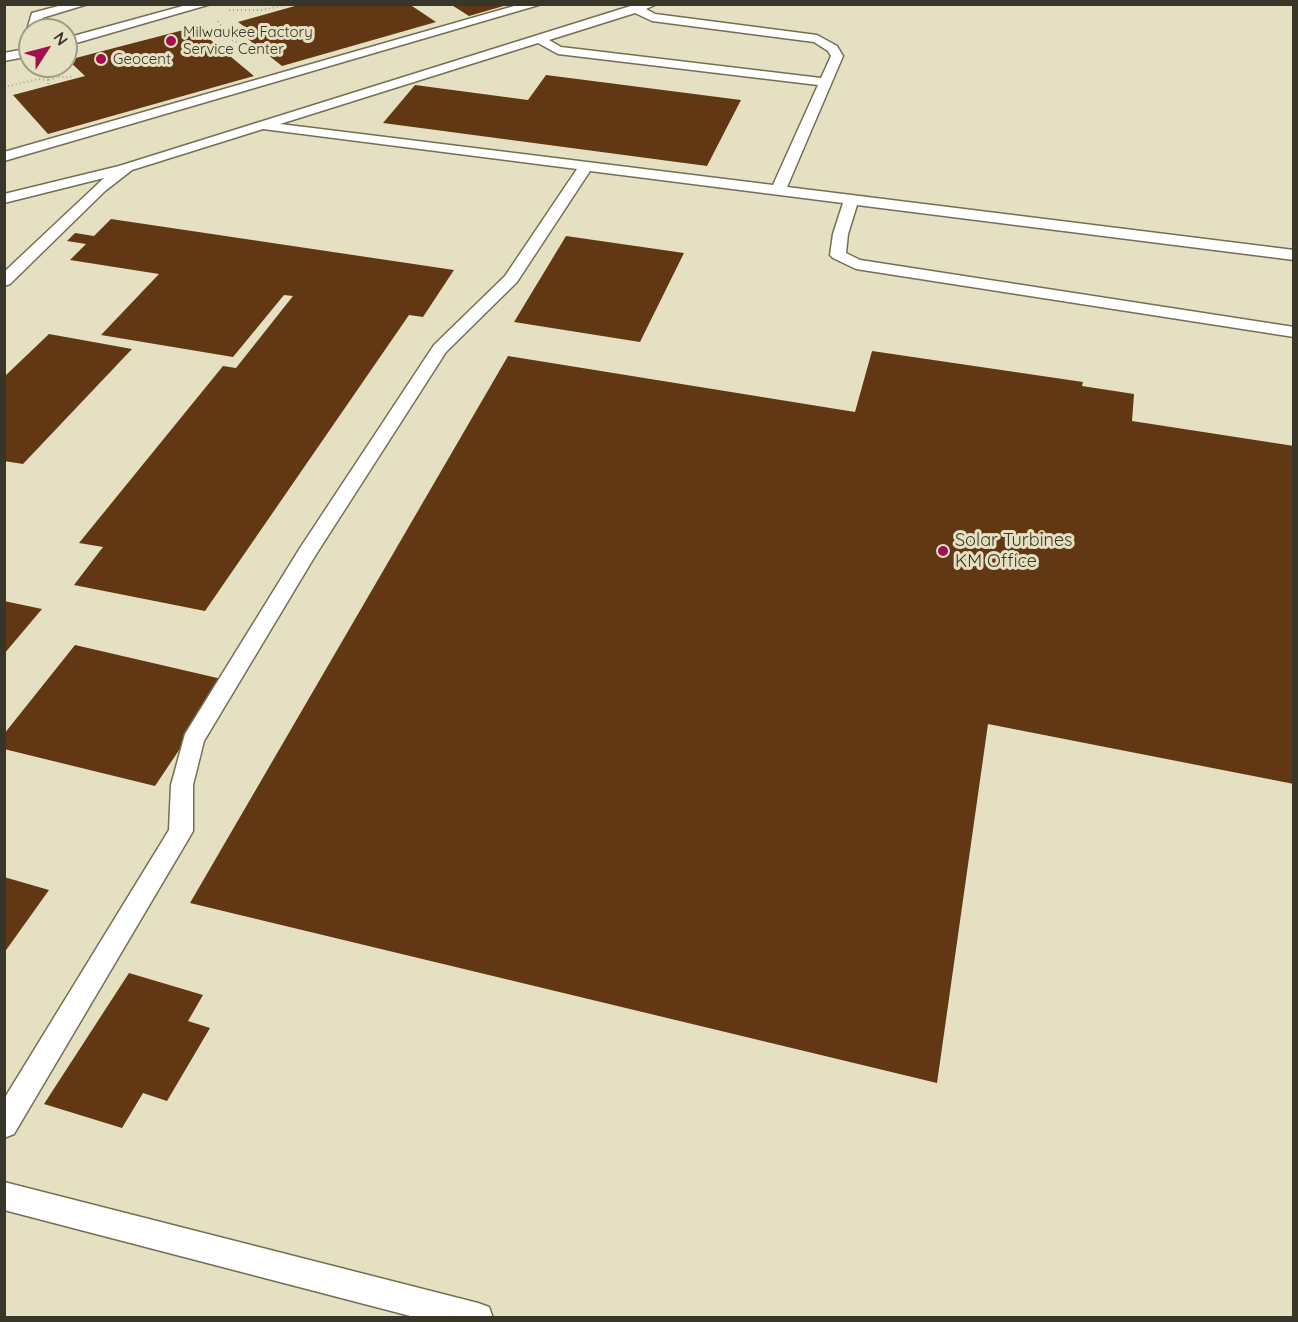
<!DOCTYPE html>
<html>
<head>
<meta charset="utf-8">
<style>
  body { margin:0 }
  #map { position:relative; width:1298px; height:1322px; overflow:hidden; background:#e5e0c1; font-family:Quicksand,sans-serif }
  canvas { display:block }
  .frame { position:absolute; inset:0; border:6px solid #383629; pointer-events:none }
  .north { position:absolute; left:18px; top:18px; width:60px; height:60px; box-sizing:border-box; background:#e5e0c1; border:2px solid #a09c84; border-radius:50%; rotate:54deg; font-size:16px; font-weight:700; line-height:24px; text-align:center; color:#383629 }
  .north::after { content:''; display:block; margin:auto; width:21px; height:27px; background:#a20e50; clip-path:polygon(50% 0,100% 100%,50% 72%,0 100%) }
</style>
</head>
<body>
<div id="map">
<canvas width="1298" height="1322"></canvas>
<div class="frame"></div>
<div class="north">N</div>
</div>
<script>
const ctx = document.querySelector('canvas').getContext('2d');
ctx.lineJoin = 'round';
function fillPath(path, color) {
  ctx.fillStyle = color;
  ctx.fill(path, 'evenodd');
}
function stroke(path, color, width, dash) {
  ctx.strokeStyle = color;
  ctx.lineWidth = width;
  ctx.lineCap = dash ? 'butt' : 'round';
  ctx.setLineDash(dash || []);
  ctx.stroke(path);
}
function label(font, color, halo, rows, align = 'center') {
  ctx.font = font + ' Quicksand,sans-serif';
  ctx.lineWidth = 6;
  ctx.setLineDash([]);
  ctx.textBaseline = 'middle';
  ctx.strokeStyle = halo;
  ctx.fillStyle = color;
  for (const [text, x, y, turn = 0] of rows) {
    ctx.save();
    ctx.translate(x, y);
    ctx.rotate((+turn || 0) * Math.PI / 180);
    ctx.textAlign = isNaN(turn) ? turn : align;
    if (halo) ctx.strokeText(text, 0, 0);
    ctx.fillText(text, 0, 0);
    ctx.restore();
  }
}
const building = new Path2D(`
  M302,4l34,2 73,-2 27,18 -154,44 -43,-34 10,-2 -11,-8z
  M450,4h57v1l-38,11z
  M195,27l59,49 -206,58 -35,-39 72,-19 -17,-16z
  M546,75l195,25 -34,66 -324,-43 32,-38 113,15z
  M111,219l343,51 -31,47 -14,-2 -204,296 -131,-26 29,-38 -24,-4 144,-177 13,2 57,-72 -9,-1 -51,62 -132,-22 58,-61 -89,-14 16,-16 -19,-3 8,-8 19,3z
  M566,236l118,17 -44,89 -126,-20z
  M49,334l83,15 -109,115 -19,-3v-84z
  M872,351l211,31 -1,4 52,8 -2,27 162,25v338l-306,-60 -51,359 -747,-180 318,-547 347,56z
  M4,601l38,8 -38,45z
  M75,645l151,35 -71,106 -151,-37v-15z
  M4,877l45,13 -45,63z
  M129,973l74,22 -15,26 22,7 -43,73 -24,-8 -21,35 -78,-24z`);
const path = new Path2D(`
  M229,10h32l30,-6
  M218,21l12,18 32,17
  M46,67l12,10h15
  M48,84l1,-4 8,-2
  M4,87l35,-8 10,1`);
const service = new Path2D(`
  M66,4h22l-46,14 -3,12h-9l-1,3 -2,-3 5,-17z
  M190,4h21l-145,42v-8z
  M521,4h21l-538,157v-9z
  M637,4h20l-11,5 9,5 162,21 20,11 6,10 -56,131 507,63v10l-437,-55 -9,29 -2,19 14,7 434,67v10l-438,-68 -23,-11 -3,-3 3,-21 10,-31 -253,-32 -73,111 -71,70 -131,204 -111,185 -11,44v46l-4,7 -175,296 -10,4v-39l165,-269 2,-45 14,-51 115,-186 134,-203 71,-69 72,-107 -314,-40 -131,41 -27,21 -95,93 -6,2v-14l100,-94 -100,25v-9l115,-28zM635,13l17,8 162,21 14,9 3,5 -10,22 -260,-31 -12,-7zM538,43l20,11 260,31 -45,100 -493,-61z
  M30,48v8l-26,5v-8z
  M4,1182l474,121 11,4 4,11h-75l-414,-108z`);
const markers = [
  [171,41,6,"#a20e50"],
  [101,59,6,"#a20e50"],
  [943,551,6,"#a20e50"]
];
const farPoinames = [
  ["Milwaukee Factory",183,32],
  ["Service Center",183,49],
  ["Geocent",113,59]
];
const poiNames = [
  ["Solar Turbines",955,541],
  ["KM Office",955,562]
];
fillPath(building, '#623814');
stroke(service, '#746f54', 3);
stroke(path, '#a7a38b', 2, [1, 3]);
fillPath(service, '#fff');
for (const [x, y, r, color] of markers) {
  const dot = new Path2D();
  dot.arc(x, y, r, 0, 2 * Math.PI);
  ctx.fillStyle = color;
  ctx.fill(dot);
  stroke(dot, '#e5e0c1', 2);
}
label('15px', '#383629', '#e5e0c1', farPoinames, 'left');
label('18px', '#383629', '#e5e0c1', poiNames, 'left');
</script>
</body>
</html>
